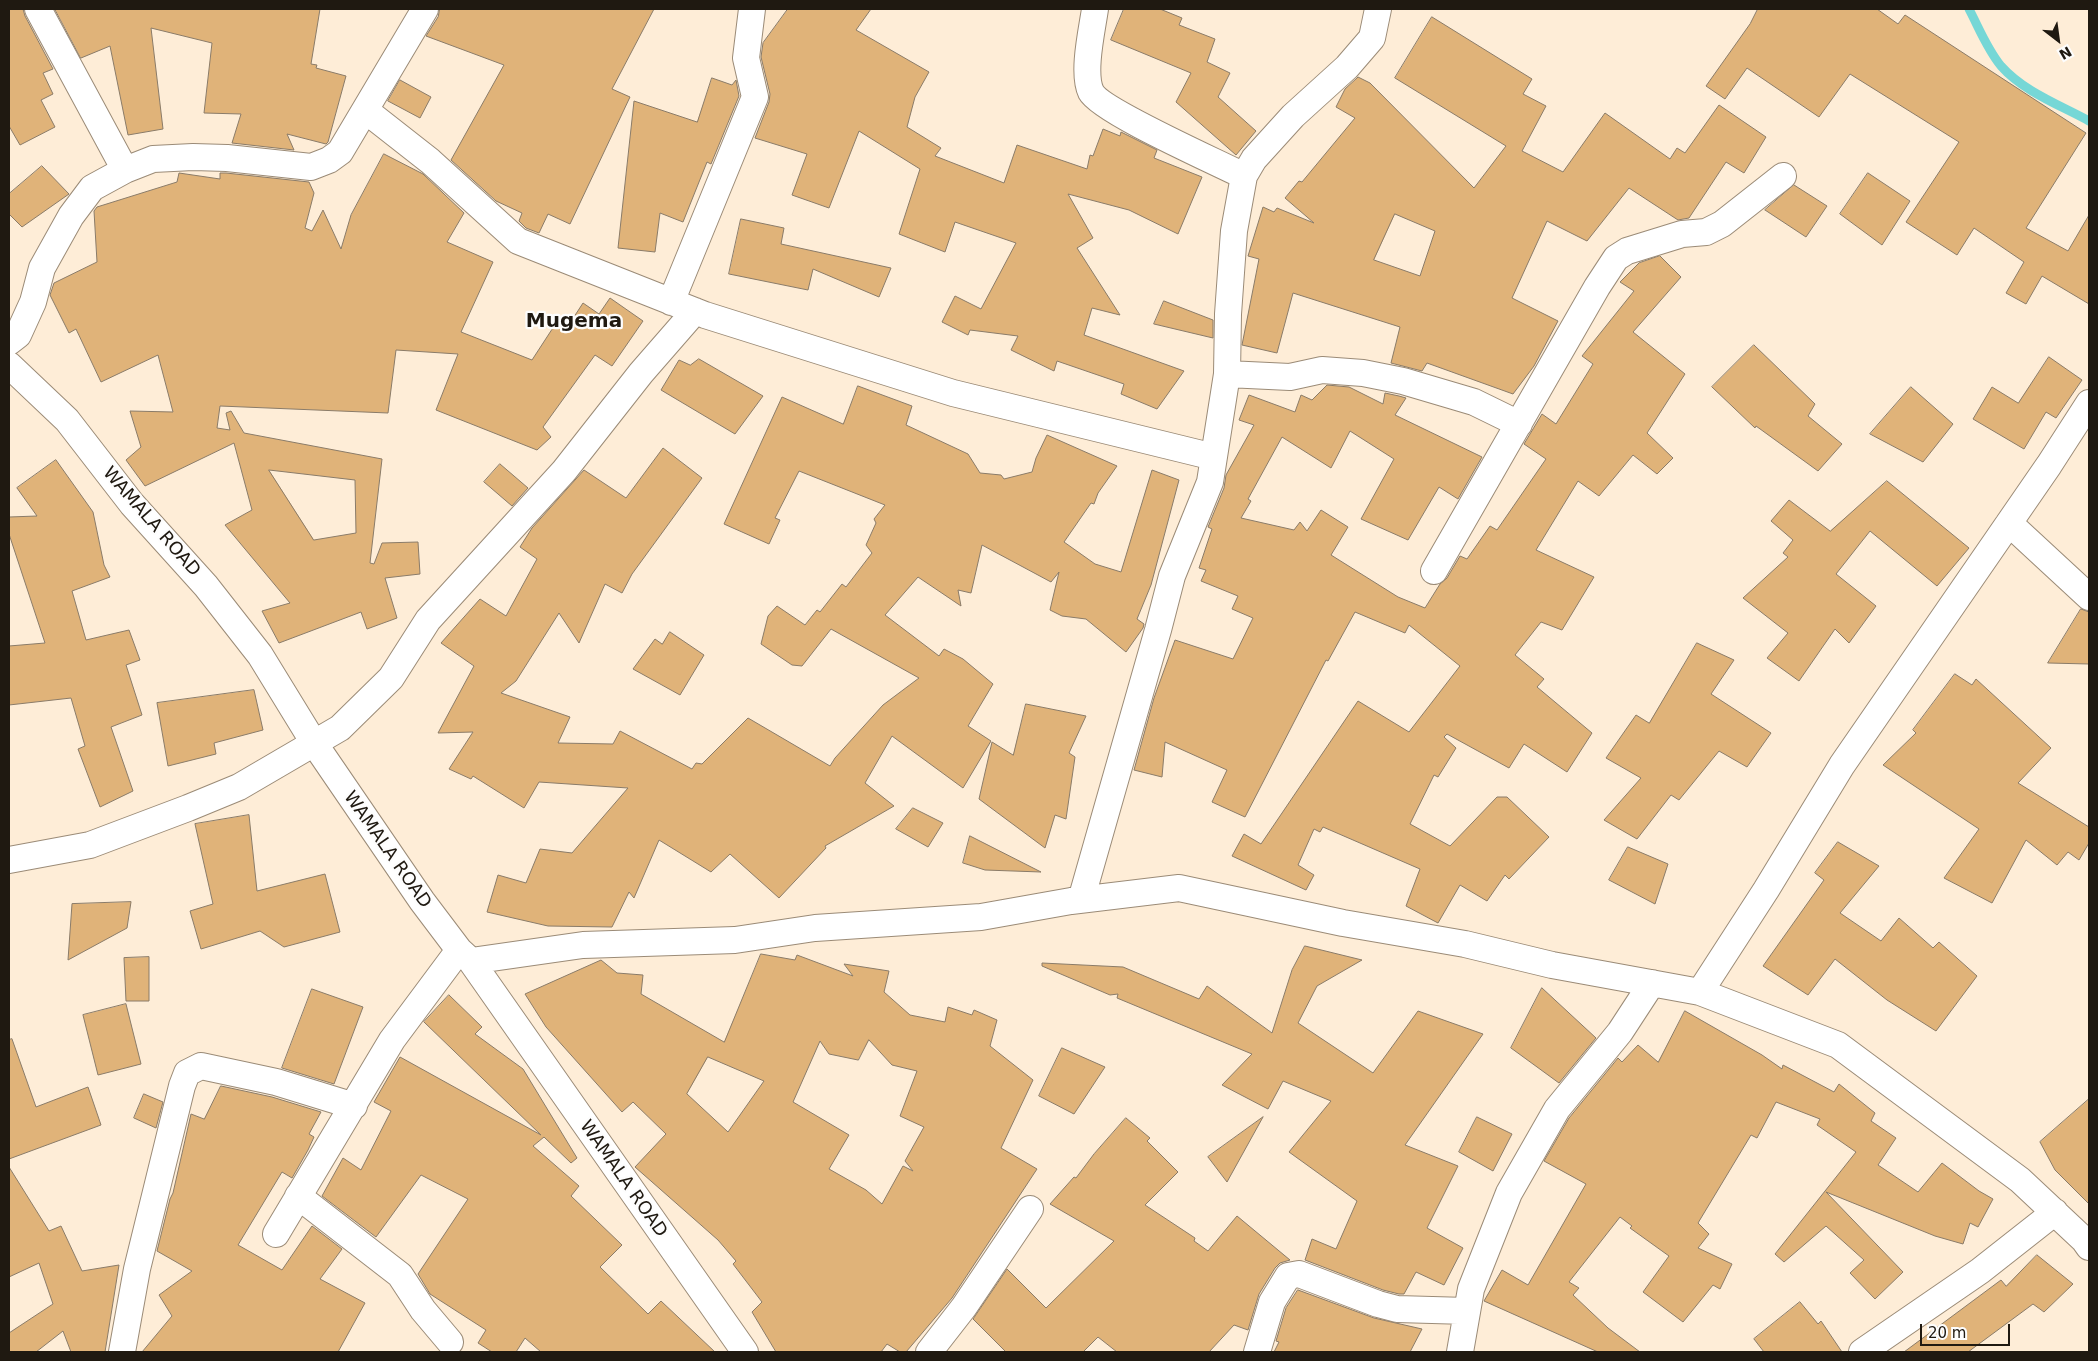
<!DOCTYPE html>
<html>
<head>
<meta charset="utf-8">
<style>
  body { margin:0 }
  #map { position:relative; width:2098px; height:1361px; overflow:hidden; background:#feedd7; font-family:"DejaVu Sans",sans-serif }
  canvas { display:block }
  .frame { position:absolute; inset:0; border:10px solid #1f1911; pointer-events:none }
  .north { position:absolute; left:2033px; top:15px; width:50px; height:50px; -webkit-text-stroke:4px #fdfdfd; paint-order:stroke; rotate:150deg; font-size:14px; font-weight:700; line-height:20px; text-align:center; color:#1f1911 }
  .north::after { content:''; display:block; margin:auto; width:18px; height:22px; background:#1f1911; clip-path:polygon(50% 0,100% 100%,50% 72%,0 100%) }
  .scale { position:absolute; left:1920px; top:1324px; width:90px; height:22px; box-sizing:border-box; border:2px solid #1f1911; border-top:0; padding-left:6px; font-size:15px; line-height:18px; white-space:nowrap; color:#1f1911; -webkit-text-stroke:4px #fdfdfd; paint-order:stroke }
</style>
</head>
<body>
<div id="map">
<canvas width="2098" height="1361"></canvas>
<div class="frame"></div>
<div class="north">N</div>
<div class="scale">20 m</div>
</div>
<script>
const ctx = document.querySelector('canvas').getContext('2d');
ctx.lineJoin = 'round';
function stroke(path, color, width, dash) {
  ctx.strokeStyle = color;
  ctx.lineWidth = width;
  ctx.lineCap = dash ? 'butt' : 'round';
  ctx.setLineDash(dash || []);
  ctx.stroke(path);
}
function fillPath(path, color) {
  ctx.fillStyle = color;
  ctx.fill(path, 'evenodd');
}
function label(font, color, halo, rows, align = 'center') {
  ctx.font = font + ' "DejaVu Sans",sans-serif';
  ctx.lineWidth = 4.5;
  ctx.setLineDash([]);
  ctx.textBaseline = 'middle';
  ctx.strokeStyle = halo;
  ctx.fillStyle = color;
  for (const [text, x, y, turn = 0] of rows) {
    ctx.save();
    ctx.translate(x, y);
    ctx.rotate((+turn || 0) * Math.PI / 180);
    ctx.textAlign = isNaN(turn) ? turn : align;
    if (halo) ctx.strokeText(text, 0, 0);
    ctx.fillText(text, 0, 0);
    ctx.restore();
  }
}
const stream = new Path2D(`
  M1969,9c10,19 18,40 32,57 23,26 59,39 88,55`);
const building = new Path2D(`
  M9,9h14l2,7 28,53 -10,4 10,21 -12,6 14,27 -35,18 -11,-19z
  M55,9h265l-9,55 6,1 -1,3 30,8 -18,66 -2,2 -39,-10 7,16 -62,-7 9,-29 -37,-1 8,-70 -61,-15 12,101 -35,6 -18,-89 -29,12z
  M440,9h214l-42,80 18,8 -60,127 -22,-10 -9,19 -13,-5 -7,-7 3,-8 -26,-12 -45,-41 53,-95 -78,-29 12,-19z
  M788,9h83l-15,21 73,42 -14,25 -8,30 34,21 -6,8 69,27 13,-38 70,24 3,-14 3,1 10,-27 17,7 1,-4 36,18 -3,8 48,19 -24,57 -49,-24 -61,-16 25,44 -16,10 43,67 -28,-7 -8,27 100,36 -27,38 -36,-15 3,-10 -67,-23 -3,10 -43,-21 7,-14 -48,-6 -2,5 -26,-13 13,-26 26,13 35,-66 -61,-21 -10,30 -46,-18 21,-65 -61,-38 -30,77 -37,-13 15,-41 -52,-16 14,-36 1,-8 -9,-37 2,-14z
  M1124,9h36l22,9 -3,7 36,14 -8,23 23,11 -12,24 38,34 -20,24 -60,-53 15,-29 -80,-33z
  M1758,9h119l21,15 7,-9 181,118 -60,95 42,23 21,-36v89l-47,-28 -16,28 -20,-11 18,-31 -50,-34 -17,27 -51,-33 53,-80 -109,-68 -31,43 -72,-49 -22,31 -19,-13 44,-62z
  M1432,17l100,62 -9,15 23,12 -24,45 41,21 42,-59 65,46 7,-11 8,5 34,-48 47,32 -22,36 -18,-11 -37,56 -11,2 -49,-32 -42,53 -40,-20 -35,77 46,23 -24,45 -21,28 -86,-31 -5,8 -31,-8 9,-36 -107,-34 -16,60 -35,-8 17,-86 -11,-3 15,-49 11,5 3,-4 37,15 -29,-25 14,-17 3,1 53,-64 -19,-11 9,-18 13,-12 12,6 104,105 32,-42 -111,-68zM1395,214l40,17 -15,45 -46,-16z
  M712,78l20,7 4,-5 3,16 -28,68 -4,-2 -24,60 -23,-9 -5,39 -37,-4 16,-147 63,21z
  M400,80l31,17 -11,21 -32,-17z
  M384,154l39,20 41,39 -17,29 46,20 -32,70 71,28 28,-43 10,6 13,-20 16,11 11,-16 33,23 -31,45 -17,-11 -52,72 8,10 -14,13 -101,-40 22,-56 -62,-4 -8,63 -168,-7 -3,22 13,2 -4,-17 5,-2 13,22 138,26 -12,104 4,1 8,-21 36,-1 2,32 -35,4 12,40 -30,11 -6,-17 -82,31 -17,-32 28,-8 -65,-78 27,-15 -18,-67 -89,43 -19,-26 15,-13 -11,-36 43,1 -15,-57 -57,27 -25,-53 -7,4 -19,-38 4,-12 43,-21 -3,-51 3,-4 80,-25 2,-9 41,6v-6h6l83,9 5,11 -9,35 7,3 11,-21 18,39 10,-34zM269,470l86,10 1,53 -42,7z
  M42,166l27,28 -47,33 -13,-13v-20z
  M1868,173l42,28 -28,44 -42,-31z
  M1794,185l33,21 -21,31 -41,-27z
  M741,219l43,9 -3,16 110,24 -12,29 -66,-28 -5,21 -79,-16z
  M1660,256l21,21 -48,55 52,42 -38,59 26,25 -16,16 -24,-19 -34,41 -21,-15 -42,69 58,27 -32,53 -21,-8 -26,33 29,24 -7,8 55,46 -25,39 -43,-28 -15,24 -62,-34 -3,3 12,11 -18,29 -4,-2 -24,49 40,22 47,-49h10l42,40 -40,42 -4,-4 -18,26 -27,-16 -22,38 -32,-17 14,-37 -97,-42 -3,5 -6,-3 -16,36 16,10 -8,15 -74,-34 12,-22 17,10 97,-143 51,31 51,-66 -51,-41 -4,8 -50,-21 -27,49 -2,-1 -81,157 -33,-15 15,-32 -62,-28 -3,35 -28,-7 20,-72 21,-58 58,19 20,-41 -21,-9 6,-13 -37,-15 5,-11 -7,-2 13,-39 -4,-2 16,-39 2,-13 28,-50 -15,-5 10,-25 46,17 6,-17 11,5 15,-15 22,2 34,17 2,-11 14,3 7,2 -11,17 87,42 -24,42 -19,-12 -31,53 -47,-21 33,-60 -44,-28 -19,37 -49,-31 -34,62 3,2 -10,17 53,12 6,-8 7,9 14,-21 27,17 -17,28 67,42 27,11 15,-24 7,-6 13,-22 7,3 23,-33 7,4 49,-71 -22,-15 18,-30 14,10 37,-60 -11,-8 52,-65 -14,-9 19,-19z
  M1164,301l49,19v18l-59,-14z
  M1754,345l61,59 -7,12 34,28 -24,27 -62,-45 -1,2 -43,-41z
  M2049,357l33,23 -26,38 -10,-6 -22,37 -51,-30 19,-32 26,16z
  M699,359l64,37 -28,38 -74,-44 18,-30 11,5z
  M858,386l54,20 -6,19 62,29 12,19 21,2 3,4 28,-7 4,-14 11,-23 70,31 -19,27 -4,11 -3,-1 -27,39 31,22 26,8 31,-102 27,10 -28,105 -14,34 7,5 -1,4 -17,24 -40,-33 -24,-3 -12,-6 9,-38 -8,10 -69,-37 -11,48 -13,-3 3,16 -43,-29 -33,38 54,41 5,-7 19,10 30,25 -25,42 23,15 -28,47 -71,-52 -27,47 29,23 -69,40 1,2 -47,50 -49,-44 -19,18 -52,-32 -25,58 -5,-6 -17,35 -64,-1 -61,-14 11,-37 28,8 14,-34 32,4 56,-65 -89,-6 -15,26 -51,-32 -2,3 -22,-10 24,-37 -35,1 36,-67 -33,-23 39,-44 26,17 31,-57 -17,-12 12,-19 52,-58 42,28 37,-50 39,30 -70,96 -10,19 -17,-9 -26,59 -20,-30 -43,68 -15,12 69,24 -12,26 55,1 7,-13 72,38 4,-6 6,1 46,-46 82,48 5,-8 48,-53 36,-27 -88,-49 -29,37 -10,-1 -31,-21 7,-28 9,-10 28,19 12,-15 3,2 22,-28 4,3 26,-34 -6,-8 10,-22 -2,-4 11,-14 -86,-34 -24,47 5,2 -11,24 -45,-20 58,-127 61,27z
  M1911,387l42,37 -30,38 -53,-28z
  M56,460l37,52 11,53 6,12 -38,14 14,49 43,-10 11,30 -14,5 16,50 -31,12 22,64 -33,16 -22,-58 7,-3 -14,-48 -62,7v-59l36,-3 -36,-109v-17l28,-1 -20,-28z
  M500,464l28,24 -16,18 -28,-24z
  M1887,481l82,67 -32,38 -67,-55 -34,43 40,32 -27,37 -14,-14 -36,52 -32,-23 21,-25 -45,-35 45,-41 -5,-4 10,-13 -22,-19 18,-21 41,31z
  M2081,609l8,3v52l-41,-1z
  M670,632l34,23 -24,40 -47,-26 22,-30 7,5z
  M1697,643l37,17 -23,34 60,39 -24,34 -28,-16 -40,49 -8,-5 -34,44 -33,-19 37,-42 -35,-20 30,-43 13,8z
  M1955,674l17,11 4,-6 75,69 -33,35 71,44v16l-10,17 -11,-8 -11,13 -31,-25 -34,63 -48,-25 35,-49 -96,-64 33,-32 -3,-3z
  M254,690l9,40 -49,13 2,11 -48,12 -11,-63z
  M1026,704l60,12 -17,37 6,4 -9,62 -11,-4 -10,33 -66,-49 13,-57 21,13z
  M913,808l30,15 -15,24 -32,-18z
  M249,815l8,76 68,-17 15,58 -56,15 -24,-16 -59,18 -11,-38 23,-7 -18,-80z
  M970,836l71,36 -56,-2 -22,-7z
  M1838,842l41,24 -39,47 41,28 18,-23 34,30 6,-6 38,34 -41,55 -49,-31 -52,-41 -27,36 -45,-29 61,-86 -9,-7z
  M1628,847l40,17 -13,40 -46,-24z
  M131,902l-4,26 -59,32 4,-56z
  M1305,946l57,14 -45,26 -19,37 75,50 45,-62 65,23 -78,111 53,21 -31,62 36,20 -19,37 -28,-13 -12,22h-5l-16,-4 -78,-30 7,-21 24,10 21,-48 -68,-49 42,-51 -48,-20 -15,28 -46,-24 30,-31 -135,-56 1,-4 -8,1 -68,-29v-3l81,4 76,32 8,-13 65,47 20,-63z
  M761,954l34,6 2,-5 56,21 -9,-12 45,7 -5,21 26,23 35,7 3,-15 24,8 2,-5 23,10 -7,26 43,34 -32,68 36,21 -85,129 -46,54h-6l-13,-8 -6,8h-105l-24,-40 10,-10 -29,-38 3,-3 -18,-21 -83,-73 31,-33 -33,-32 -11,10 -76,-85 -21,-33 76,-34 16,13 26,2 -2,19 83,48zM869,1040l23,25 25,6 -17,45 24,11 -19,34 8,10 -10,-5 -21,38 -16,-14 -37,-21 20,-34 -56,-33 27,-61 9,13 29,6zM708,1057l56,24 -36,51 -41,-38z
  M149,957v44h-23l-2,-43z
  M1542,988l54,50 -37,45 -48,-35z
  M312,989l51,18 -29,77 -52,-16z
  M449,995l33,32 -7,7 48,35 54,89 -6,5 -27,-26 -11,9 46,40 -8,10 51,49 -22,22 48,47 13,-13 54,51h-174l-16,-14 -9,14h-24l-14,-9 8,-13 -56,-36 -12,-20 50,-75 -47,-24 -45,62 -54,-41 21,-38 18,12 30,-59 -17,-9 26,-45 141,78 -117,-113z
  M126,1004l15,60 -43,11 -15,-60z
  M1685,1011l77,44 20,14 1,-4 51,27 5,-8 36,29 -4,8 25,17 -18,27 40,27 24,-29 37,28 14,8 -15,28 -8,-4 -7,21 -28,-8 -109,-44 77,80 -28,27 -25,-26 14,-13 -38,-34 -42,36 -9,-8 81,-102 -39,-27 3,-6 -44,-17 -19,36 -6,-3 -53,88 11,11 -11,14 34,16 -12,25 -7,-4 -30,37 -40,-30 26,-36 -39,-28 2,-2 -12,-9 -51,65 10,6 -6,7 35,33 32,24h-42l-114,-51 18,-31 26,15 58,-101 -42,-23 25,-43 49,-60 4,4 16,-17 20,17z
  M12,1039l24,68 52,-20 13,38 -92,34v-119z
  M1062,1048l43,19 -31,47 -35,-18z
  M221,1086l51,11 49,15 -12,22 5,3 -6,13 -16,28 -10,-6 -44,73 44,25 30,-44 30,23 -22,30 45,24 -27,49h-196l30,-36 -13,-21 33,-24 -35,-20 13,-52 3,-6 18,-79 13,5z
  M144,1094l19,8 -7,26 -22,-10z
  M2089,1099v105l-34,-34 -15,-28z
  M1263,1117l-36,65 -19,-25z
  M1477,1117l35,17 -19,37 -34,-19z
  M1126,1118l24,20 -3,3 31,31 -33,33 50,33 -1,3 14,10 29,-35 53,44 -10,3 -5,5 -16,26 -11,36 -14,-5 -25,27h-92l-19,-15 -15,15h-77l-33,-33 34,-50 39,39 68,-67 -64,-37 24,-27 2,1 18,-24z
  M9,1167l40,64 12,-5 21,45 37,-6 -14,87h-34l-8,-21 -27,21h-27v-19l44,-29 -14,-41 -30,14z
  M2037,1255l36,29 -29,28 -11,-8 -65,48h-64l97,-72 5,6z
  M1298,1290l76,28 48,11 -12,23h-136l5,-10 -3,-1 10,-33z
  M1800,1302l18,22 3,-3 21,31h-78l-10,-13z`);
const street = new Path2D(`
  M38,9l87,161
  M1095,9c-3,21 -13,64 -4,83 10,19 128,71 153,84
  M365,110l65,51 88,80 187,74 248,78 261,64
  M671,302l84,-205 -9,-39 6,-49
  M9,342l9,-7 15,-33 9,-34 29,-52 21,-28 33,-18 28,-11 40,-2 34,1 84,9 18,-7 11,-8 85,-143
  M9,365l58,55 65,84 74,82 54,69 54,88 108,158 37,49 12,11 274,391
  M1227,374l63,3 32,-7 41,3 40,8 71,21 45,22
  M2009,523l80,74
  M1434,571l163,-284 19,-29 11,-7 55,-17 24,-2 16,-8 61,-48
  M9,860l81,-15 98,-37 51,-21 101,-59 51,-50 37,-58 136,-149 77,-98 54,-62
  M1081,900l77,-270 14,-54 38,-94 17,-108 1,-60 6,-83 10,-55 10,-17 39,-43 54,-49 25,-29 6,-29
  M471,961l112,-16 152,-5 80,-12 166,-11 90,-16 108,-13 164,35 122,21 87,21 148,27 138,53 182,135 64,60 5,7
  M1700,992l66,-102 76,-125 207,-300 40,-62
  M298,1196l102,79 23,35 27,32
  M276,1234l116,-194 67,-90
  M122,1352l15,-83 45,-183 5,-13 14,-7 75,16 78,24
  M929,1352l35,-45 66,-98
  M1257,1352l15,-50 16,-26 11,-2 79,30 19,5 70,2
  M1460,1352l11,-63 38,-96 48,-84 63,-77 32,-49
  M1862,1352l118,-81 75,-59`);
const streetNames = [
  ["WAMALA ROAD",151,522,49],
  ["WAMALA ROAD",387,850,55],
  ["WAMALA ROAD",623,1179,55]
];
const quarterNames = [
  ["Mugema",574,322]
];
stroke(stream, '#76d7d6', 9);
fillPath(building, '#e0b379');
stroke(building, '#8a7b68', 1);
stroke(street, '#9b8b77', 28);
stroke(street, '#fff', 26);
label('18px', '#1f1911', '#fdfdfd', streetNames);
label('bold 20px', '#1f1911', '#fdfdfd', quarterNames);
</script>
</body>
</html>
